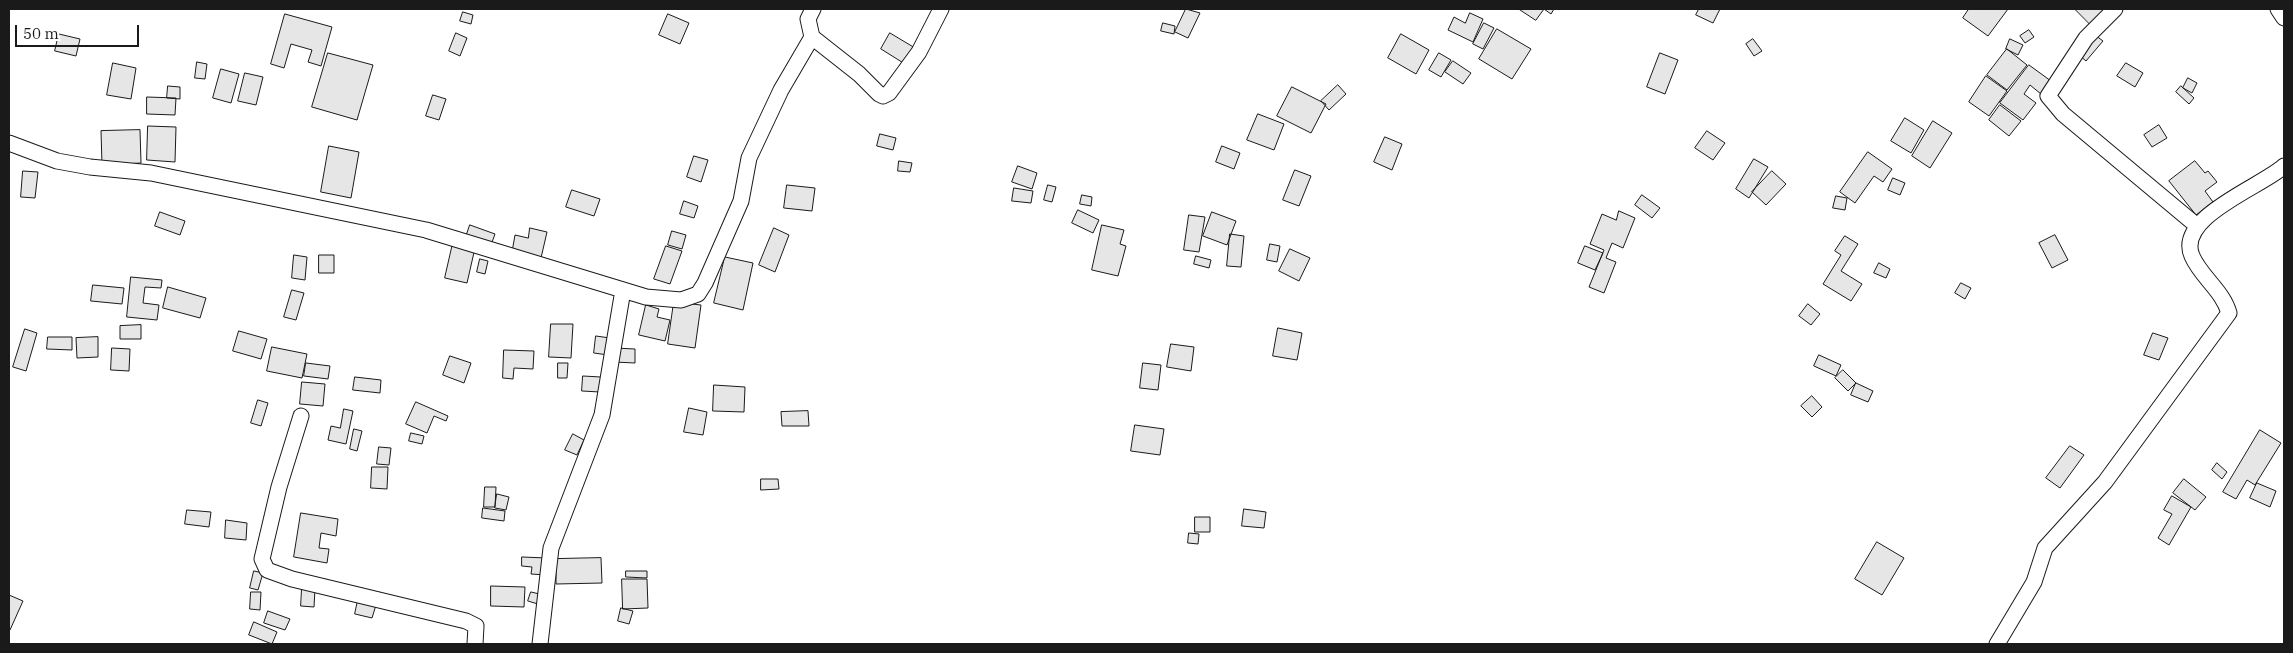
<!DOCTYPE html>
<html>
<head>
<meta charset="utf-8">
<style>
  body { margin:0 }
  #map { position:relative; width:2293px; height:653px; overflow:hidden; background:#fff; font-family:"IBM Plex Serif",serif }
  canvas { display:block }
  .frame { position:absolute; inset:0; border:10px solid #1a1a1a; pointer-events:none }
  .scale { position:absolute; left:15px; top:25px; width:124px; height:22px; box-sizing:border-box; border:2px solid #1a1a1a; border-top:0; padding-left:6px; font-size:15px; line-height:18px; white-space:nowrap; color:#1a1a1a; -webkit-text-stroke:4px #fff; paint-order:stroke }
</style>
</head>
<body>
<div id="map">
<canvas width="2293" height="653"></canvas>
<div class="frame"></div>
<div class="scale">50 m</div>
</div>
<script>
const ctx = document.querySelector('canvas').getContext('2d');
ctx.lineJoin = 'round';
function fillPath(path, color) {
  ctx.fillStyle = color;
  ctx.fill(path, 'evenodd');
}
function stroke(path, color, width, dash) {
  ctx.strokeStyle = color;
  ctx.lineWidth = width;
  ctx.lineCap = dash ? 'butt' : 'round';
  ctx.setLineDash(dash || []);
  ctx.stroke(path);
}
const building = new Path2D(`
  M1186,9l14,4 -12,25 -13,-6z
  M1519,9h35l-3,5 -7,-5 -8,11z
  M1699,9h21l-7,14 -17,-8z
  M1969,9h39l-20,27 -25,-18z
  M2075,9h35l-18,17z
  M463,12l10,3 -2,9 -11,-3z
  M1470,13l13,6 -10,23 -25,-12 6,-13 11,6z
  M285,14l47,13 -11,39 -13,-4 4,-12 -21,-6 -7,24 -13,-4z
  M668,14l21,9 -9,21 -21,-9z
  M1163,23l12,3 -1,8 -13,-3z
  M1484,23l10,5 -11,21 -10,-5z
  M1497,29l34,20 -19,30 -33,-20z
  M2029,30l5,7 -9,6 -5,-7z
  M456,33l11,5 -7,18 -11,-5z
  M890,33l25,15 -10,16 -24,-15z
  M59,34l21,5 -4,17 -21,-5z
  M1401,34l28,16 -13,24 -28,-16z
  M2095,35l8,6 -17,20 -7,-6z
  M1753,39l9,12 -8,5 -8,-12z
  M2010,39l13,6 -5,10 -12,-6z
  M2007,49l20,16 -20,25 -20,-15z
  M328,53l45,12 -16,55 -45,-13z
  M1439,53l12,7 -10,17 -12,-7z
  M1660,53l18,7 -13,34 -18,-7z
  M1453,61l18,12 -8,11 -18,-12z
  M197,62l10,2 -2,15 -10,-1z
  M113,63l23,5 -5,31 -24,-4z
  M2126,63l17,10 -8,14 -18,-11z
  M2029,65l22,16 -10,13 -11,-9 -6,9 12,9 -13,17 -23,-17z
  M221,69l18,5 -8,29 -18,-5z
  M245,73l18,4 -7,28 -18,-4z
  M1986,76l21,15 -18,25 -20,-14z
  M2188,78l9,5 -5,10 -9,-5z
  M1338,85l8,9 -17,16 -8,-9z
  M168,86l12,1v12l-13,-1z
  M2181,86l13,12 -5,6 -13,-12z
  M1292,87l34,17 -15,29 -34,-17z
  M433,95l13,4 -7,21 -13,-4z
  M147,97l29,1 -1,17 -28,-1z
  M2000,105l21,16 -12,15 -20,-16z
  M1258,114l26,10 -10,26 -27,-10z
  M1905,118l19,12 -13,23 -20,-12z
  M1933,121l19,12 -22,35 -18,-12z
  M2159,125l8,13 -15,9 -8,-12z
  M148,126l28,1 -1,35 -28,-2z
  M140,130l1,33 -39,2 -1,-34z
  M1707,131l18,12 -12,17 -18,-12z
  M880,134l16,4 -3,12 -16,-4z
  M1385,137l17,7 -10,26 -18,-8z
  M329,146l30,6 -8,46 -30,-6z
  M1222,146l18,7 -6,16 -18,-7z
  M1868,152l24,17 -9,13 -9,-6 -19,27 -15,-11z
  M694,156l14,4 -7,22 -14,-5z
  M1754,159l14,8 -19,31 -13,-9z
  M899,161l13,2 -2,9 -12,-1z
  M2195,161l10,12 3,-2 9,11 -12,9 8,11 -17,13 -27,-34z
  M1018,166l19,7 -5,16 -20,-7z
  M1295,170l16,6 -12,30 -16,-6z
  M23,171l15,1 -3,26 -14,-1z
  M1772,171l14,13 -20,21 -14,-13z
  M1893,178l12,5 -5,12 -12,-5z
  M787,185l28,3 -3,23 -28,-3z
  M1048,185l8,2 -4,15 -8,-2z
  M1014,188l19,3 -2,12 -19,-2z
  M572,190l28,9 -6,17 -28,-9z
  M1082,195l10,2 -1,9 -11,-2z
  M1642,195l18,13 -8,10 -17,-13z
  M1836,196l11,2 -2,12 -12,-2z
  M684,201l14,5 -4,12 -14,-4z
  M1078,210l21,10 -6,13 -21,-10z
  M1619,211l16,7 -12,30 -11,-5 -6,15 10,4 -12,31 -15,-6 15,-37 -14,-6 12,-30 14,6z
  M160,212l25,9 -5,14 -25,-9z
  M1212,212l24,9 -9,24 -24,-9z
  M1189,215l16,2 -6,35 -15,-2z
  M470,225l25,9 -4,11 -25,-8z
  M1102,225l22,5 -4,14 6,2 -8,30 -26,-6z
  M530,228l17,4 -6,26 -29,-6 3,-17 13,3z
  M774,228l15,7 -14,37 -16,-7z
  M672,231l14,4 -4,14 -14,-4z
  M1230,234l14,2 -3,31 -14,-1z
  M2055,235l13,25 -16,8 -13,-25z
  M1845,236l13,8 -17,27 21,13 -11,17 -28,-17 18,-29 -6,-4z
  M453,243l22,5 -8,35 -22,-5z
  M1270,244l10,2 -3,16 -10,-2z
  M666,246l16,5 -12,33 -16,-5z
  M1585,246l18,7 -8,17 -17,-7z
  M1290,249l20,9 -11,23 -20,-10z
  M294,255l13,2 -2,23 -13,-2z
  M319,255h15v18h-15z
  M1196,256l15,4 -2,8 -15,-4z
  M725,257l28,6 -10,47 -29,-7z
  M480,259l8,2 -3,13 -8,-2z
  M1879,263l11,6 -4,9 -12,-5z
  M131,277l31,3 -1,8 -16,-1 -2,16 16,2 -2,15 -30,-3z
  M1961,283l10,5 -6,11 -10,-6z
  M93,285l31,3 -2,16 -31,-3z
  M168,287l38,11 -6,20 -37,-10z
  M292,290l12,3 -8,27 -12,-3z
  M674,302l27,3 -6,43 -27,-4z
  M1808,304l12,10 -9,11 -12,-9z
  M646,305l13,4 -2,8 13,3 -5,21 -26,-6z
  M551,324h22l-2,34 -22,-1z
  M141,325v14h-21v-13z
  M1278,328l24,5 -5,27 -24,-4z
  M25,329l12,4 -11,38 -13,-4z
  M239,331l28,8 -6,20 -28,-8z
  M2153,333l15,5 -9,22 -15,-5z
  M596,336l14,2 -2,17 -14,-2z
  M48,337h24v13l-25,-1z
  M98,337v20l-21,1 -1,-20z
  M1171,344l23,3 -3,24 -24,-4z
  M272,347l35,7 -5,24 -35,-7z
  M112,348l18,1 -1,22 -18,-1z
  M614,348l21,1v14l-21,-1z
  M504,350l30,1 -1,18 -19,-1 -1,11 -10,-1z
  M1819,355l22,10 -5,11 -22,-10z
  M450,356l21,7 -7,20 -21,-8z
  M306,363l24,3 -2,13 -24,-3z
  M558,363h10l-1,15h-9z
  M1143,363l18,2 -3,25 -18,-2z
  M1843,370l13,13 -8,8 -13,-13z
  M583,376l18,1 -1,15 -18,-1z
  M355,377l26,3 -1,13 -27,-3z
  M302,382l23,2 -2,22 -23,-2z
  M1856,383l17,8 -5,11 -17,-7z
  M714,385l31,2 -1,25 -31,-1z
  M1812,396l10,11 -10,10 -11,-11z
  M258,400l10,3 -7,23 -10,-3z
  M416,402l32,14 -2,5 -12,-5 -7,17 -21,-9z
  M689,408l18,4 -4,23 -19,-3z
  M344,409l9,2 -7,33 -18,-4 3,-14 9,2z
  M808,411l1,15h-27l-1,-14z
  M1135,425l29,4 -4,26 -29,-4z
  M354,429l8,2 -5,20 -7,-2z
  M2260,430l21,13 -26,42 -8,-5 -11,19 -13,-7z
  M411,433l13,3 -2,8 -13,-3z
  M573,434l11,6 -7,15 -12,-5z
  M2070,446l14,9 -24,33 -14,-10z
  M379,447l12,1 -2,17 -12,-1z
  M2217,463l10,9 -5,7 -10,-9z
  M372,467h16l-1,22 -16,-1z
  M761,479h17l1,10 -18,1z
  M2184,479l22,18 -11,13 -22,-17z
  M2257,483l19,8 -6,16 -20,-9z
  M485,487h11l-1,20h-11z
  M497,494l12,3 -3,13 -11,-2z
  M2172,496l19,11 -22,38 -11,-7 14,-24 -8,-4z
  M483,508l22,3 -1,10 -22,-3z
  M1244,509l22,3 -2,16 -22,-2z
  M187,510l24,2 -2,15 -24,-3z
  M301,513l37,6 -2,17 -15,-3 -2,15 10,1 -2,14 -33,-6z
  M1195,517h15v15h-15z
  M226,520l21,3 -1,17 -21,-2z
  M1189,533l10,1 -1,10 -10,-1z
  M1877,542l27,16 -22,37 -27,-16z
  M522,557l25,1 -1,17 -15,-1 1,-7 -10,-1z
  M601,558l1,25 -46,1v-25z
  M254,571l9,2 -5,17 -8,-2z
  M626,571h21v7l-21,-1z
  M622,579h25l1,29 -25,1z
  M491,586l34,1 -1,20 -33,-1z
  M302,588l13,1 -1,18 -13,-1z
  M251,592h10l-1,18 -10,-1z
  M531,592l13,3 -3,10 -13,-4z
  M9,595l14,6 -13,29h-1z
  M358,600l18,5 -4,13 -17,-4z
  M621,608l12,3 -4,13 -11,-3z
  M268,611l22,8 -5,11 -21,-7z
  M254,622l23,10 -5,12 -23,-9z`);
const minor = new Path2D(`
  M2115,9l-29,29 -38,58 15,18 133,111
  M2278,9l6,9
  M812,37l47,37 20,20 4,2 6,-3 30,-41 22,-43
  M9,143l48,18 33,6 61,6 275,57 220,67 35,3 17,-6 7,-11 36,-82 8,-43 32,-68 31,-53 -4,-18 5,-10
  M301,416l-22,71 -17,72 5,11 25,9 174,42 10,5 -1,18
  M540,644l11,-96 51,-133 21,-125
  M1997,644l37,-62 11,-34 60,-66 124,-169c-6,-22 -28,-36 -37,-57 -17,-39 71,-70 92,-90`);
fillPath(building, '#e6e6e6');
stroke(building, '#1a1a1a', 1);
stroke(minor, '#1a1a1a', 17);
stroke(minor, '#fff', 15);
</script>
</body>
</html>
